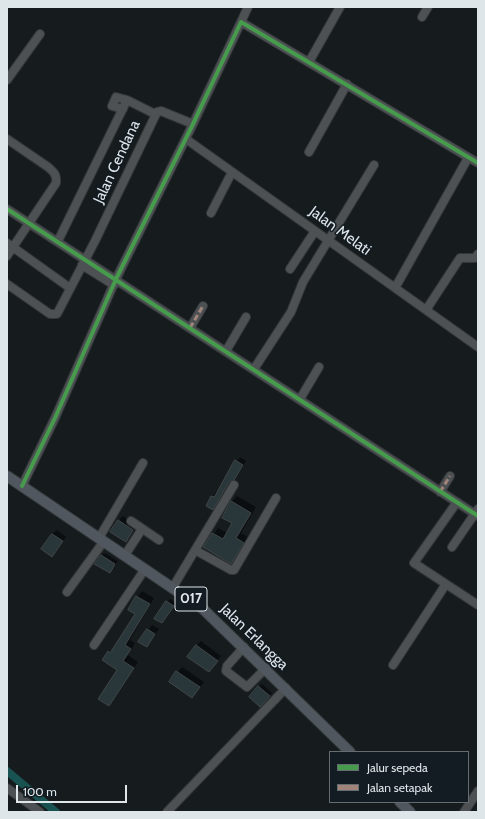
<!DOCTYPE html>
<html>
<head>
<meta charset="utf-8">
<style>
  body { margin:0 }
  #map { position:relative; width:485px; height:819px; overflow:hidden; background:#161b1e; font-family:Cabin,sans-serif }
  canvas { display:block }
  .frame { position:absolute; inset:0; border:8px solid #dfe6ea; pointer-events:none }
  .legend { position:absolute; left:329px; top:751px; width:140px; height:52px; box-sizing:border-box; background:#131c22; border:1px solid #656d72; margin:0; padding:5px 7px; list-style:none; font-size:12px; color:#dfe6ea }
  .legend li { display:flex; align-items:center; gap:8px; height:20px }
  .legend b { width:20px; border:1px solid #656d72 }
  .scale { position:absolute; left:16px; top:785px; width:111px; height:18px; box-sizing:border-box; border:2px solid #dfe6ea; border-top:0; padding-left:5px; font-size:12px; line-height:14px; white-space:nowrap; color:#dfe6ea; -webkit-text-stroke:3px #131c22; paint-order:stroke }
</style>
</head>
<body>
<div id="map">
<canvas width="485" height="819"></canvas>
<div class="frame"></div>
<ul class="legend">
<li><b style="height:5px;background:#469c4c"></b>Jalur sepeda</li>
<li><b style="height:5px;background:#a18479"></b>Jalan setapak</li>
</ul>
<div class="scale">100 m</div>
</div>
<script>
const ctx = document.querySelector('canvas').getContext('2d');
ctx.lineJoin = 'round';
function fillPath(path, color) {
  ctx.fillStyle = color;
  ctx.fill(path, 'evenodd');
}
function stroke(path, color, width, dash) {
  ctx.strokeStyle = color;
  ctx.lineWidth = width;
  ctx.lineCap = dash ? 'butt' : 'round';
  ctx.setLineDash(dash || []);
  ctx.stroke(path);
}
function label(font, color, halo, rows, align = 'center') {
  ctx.font = font + ' Cabin,sans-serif';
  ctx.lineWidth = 3;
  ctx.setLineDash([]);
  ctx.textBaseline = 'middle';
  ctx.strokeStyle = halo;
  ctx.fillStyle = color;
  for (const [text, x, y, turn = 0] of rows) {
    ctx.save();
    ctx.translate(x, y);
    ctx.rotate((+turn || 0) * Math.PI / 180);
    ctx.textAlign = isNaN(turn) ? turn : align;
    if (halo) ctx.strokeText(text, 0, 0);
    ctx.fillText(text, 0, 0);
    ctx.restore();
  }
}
const shadow = new Path2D(`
  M240,457l6,4 -8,13 -7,6 -14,24 -4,4 -6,-3z
  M237,496l19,11 -15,26 7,4 -12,20 -5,6 -27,-16 14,-19 9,5 6,-10 -1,-22z
  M123,516l14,9 -11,16 -8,-20z
  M57,530l9,7 -10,14 -4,-17z
  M104,553l14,8 -8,11 -9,-16z
  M142,591l12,7 -24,42 5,3 -7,12 10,7 -29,43 10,-35 -16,-10 6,-8 6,-5 21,-34 -7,-4z
  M170,599l6,4 -12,16 -9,-1z
  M152,625l7,4 -12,17 -7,-5z
  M201,641l20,15 -12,15 -13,-25z
  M182,667l22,15 -12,15 -22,-15z
  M262,684l10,9 -12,13 -10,-9z`);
const canal = new Path2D(`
  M7,771l49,41`);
const building = new Path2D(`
  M235,460l8,5 -9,15 -5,2 -16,28 -7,-4 5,-10 3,1z
  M231,501l20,12 -15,25 8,5 -13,21 -28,-17 9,-14 11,6 9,-16 -10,-5z
  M118,520l15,10 -7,12 -16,-10z
  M52,534l11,7 -11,16 -11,-8z
  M101,555l14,9 -5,9 -16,-9z
  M136,596l14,8 -25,41 6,4 -8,12 11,7 -25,38 -11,-7 19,-29 -15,-10 6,-9 2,2 25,-39 -7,-4z
  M166,601l8,5 -12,17 -8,-4z
  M147,629l8,5 -8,13 -9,-5z
  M196,645l22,16 -9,11 -22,-15z
  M176,671l24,16 -8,11 -23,-16z
  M258,686l12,10 -10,11 -11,-10z`);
const minor = new Path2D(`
  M422,17l6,-10
  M241,22l7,-15
  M309,62l31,-55
  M7,80l33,-46
  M123,109l-11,-3 4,-9 11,3 28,14
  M7,139l41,28c6,5 9,8 8,16l-49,73
  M186,139l292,208
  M309,152l38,-68
  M7,209l471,307
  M211,213l21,-41
  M58,241l69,-141
  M7,243l63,45
  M82,265l32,20
  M290,269l25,-38
  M7,284l43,30h7l38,-73 62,-129 4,-1 32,13
  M395,288l73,-130
  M426,310l34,-52h15l3,-4
  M190,328l13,-22
  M226,351l20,-34
  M254,369l37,-57 12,-30 71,-117
  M300,399l19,-32
  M22,486l33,-68 61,-139 77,-155 48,-102 237,141
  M440,492l10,-16
  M457,502l-43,61 64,42
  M131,521l28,19
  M99,538l44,-75
  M452,547l26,-38
  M195,550l36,20h3l42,-72
  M125,555l17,-26
  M173,587l61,-102
  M67,592l37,-51
  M94,645l51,-76
  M244,647l-17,19 -1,5 21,16 19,-19
  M393,665l53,-81
  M7,788l33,24
  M167,812l119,-124
  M464,812l14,-21`);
const major = new Path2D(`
  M7,476l195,132 148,144
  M400,802l10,10`);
const quiet = new Path2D(`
  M190,328l13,-22
  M440,492l10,-16`);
const cycleway = new Path2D(`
  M7,209l471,307
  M22,486l33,-68 61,-139 77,-155 48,-102 237,141`);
const shields = [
  [191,599,32]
];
const shieldNames = [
  ["017",191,599]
];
const streetNames = [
  ["Jalan Cendana",117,162,-65],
  ["Jalan Melati",340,231,36],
  ["Jalan Erlangga",254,637,44]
];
fillPath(shadow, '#0007');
stroke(canal, '#195351', 8);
fillPath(building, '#2a373a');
stroke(building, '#414648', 1);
stroke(minor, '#333739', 10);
stroke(major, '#333739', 12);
stroke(minor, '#4d5153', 8);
stroke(major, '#51575f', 10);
stroke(quiet, '#a18479', 3, [6, 3]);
stroke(cycleway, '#469c4c', 4);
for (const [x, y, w] of shields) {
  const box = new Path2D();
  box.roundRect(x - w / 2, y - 12, w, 24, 3);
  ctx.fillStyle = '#131c22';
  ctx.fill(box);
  stroke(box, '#dfe6ea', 1);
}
label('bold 14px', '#dfe6ea', null, shieldNames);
label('15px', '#dfe6ea', '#131c22', streetNames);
</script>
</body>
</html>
